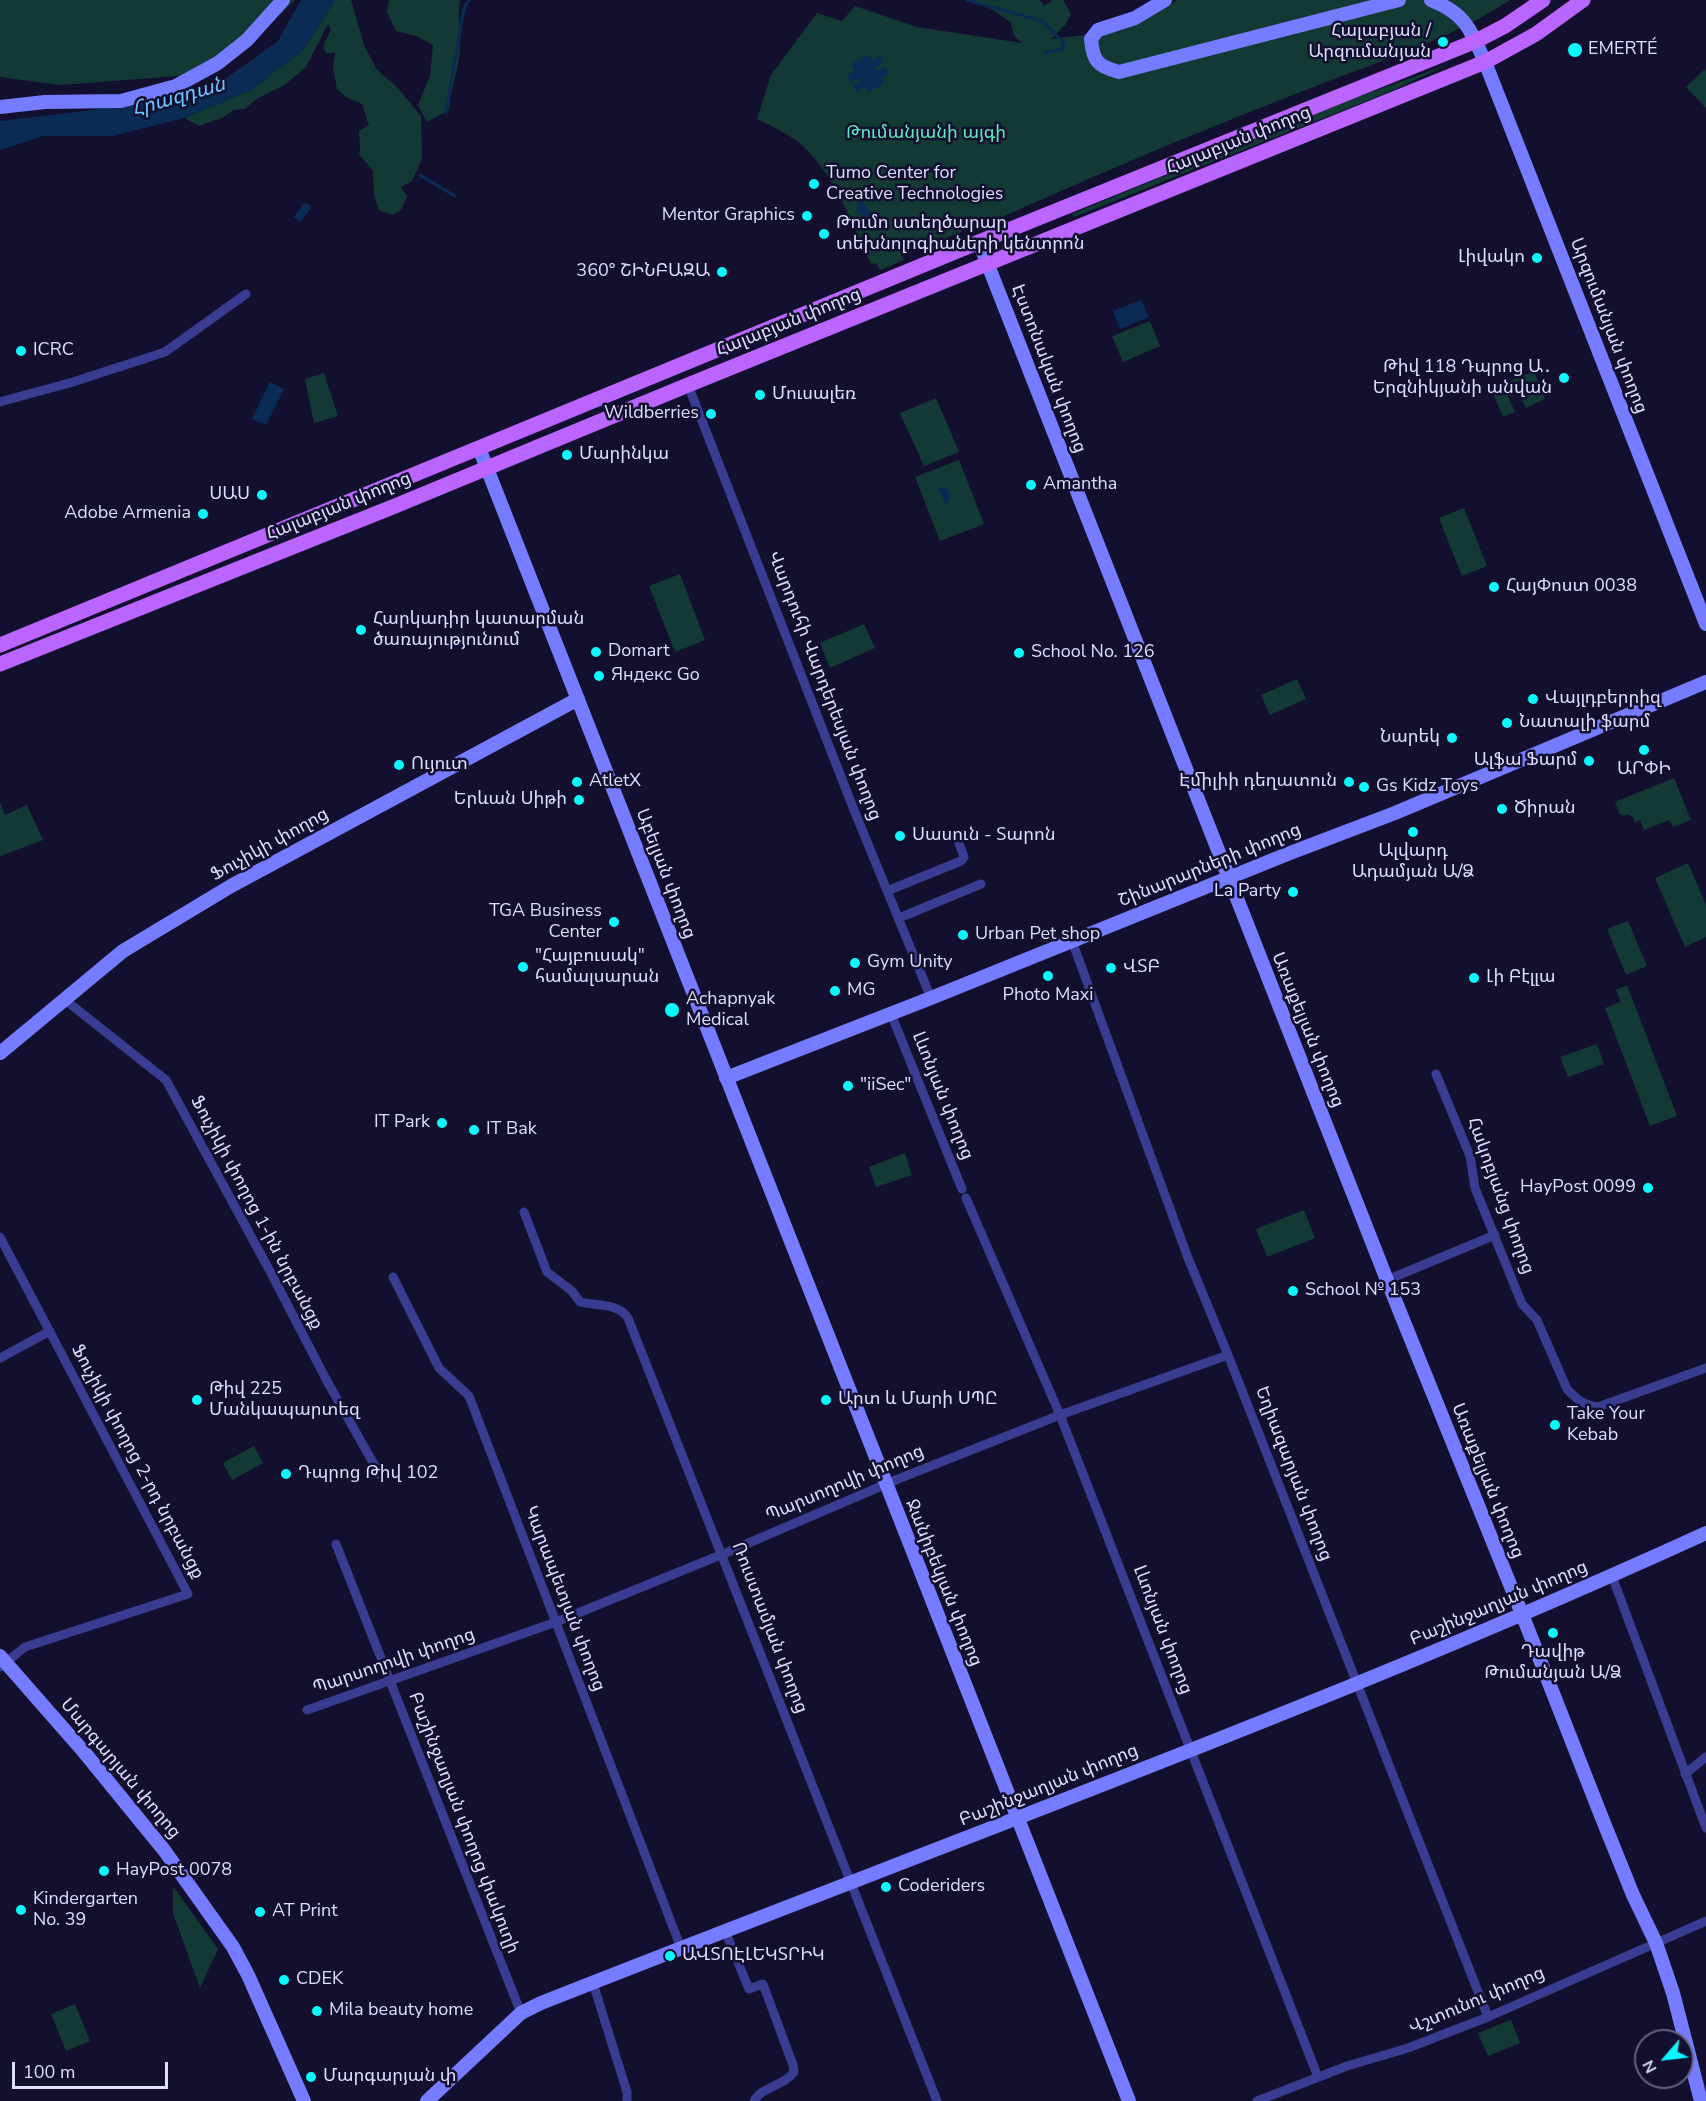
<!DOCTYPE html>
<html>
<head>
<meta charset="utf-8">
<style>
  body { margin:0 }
  #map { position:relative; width:1706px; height:2101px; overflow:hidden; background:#13102f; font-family:"Nunito Sans",sans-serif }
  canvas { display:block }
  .north { position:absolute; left:1634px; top:2029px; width:60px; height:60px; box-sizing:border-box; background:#13102f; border:2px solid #656282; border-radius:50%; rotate:242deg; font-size:16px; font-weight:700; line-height:24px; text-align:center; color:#dfdeff }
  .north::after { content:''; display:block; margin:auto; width:21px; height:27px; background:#0af9ff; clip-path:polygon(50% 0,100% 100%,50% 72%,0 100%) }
  .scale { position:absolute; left:12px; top:2062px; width:156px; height:27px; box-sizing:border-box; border:3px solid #dfdeff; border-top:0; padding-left:8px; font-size:18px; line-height:21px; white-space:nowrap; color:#dfdeff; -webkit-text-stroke:4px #13102f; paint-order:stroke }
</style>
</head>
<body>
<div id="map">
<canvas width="1706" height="2101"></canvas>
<div class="north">N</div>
<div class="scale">100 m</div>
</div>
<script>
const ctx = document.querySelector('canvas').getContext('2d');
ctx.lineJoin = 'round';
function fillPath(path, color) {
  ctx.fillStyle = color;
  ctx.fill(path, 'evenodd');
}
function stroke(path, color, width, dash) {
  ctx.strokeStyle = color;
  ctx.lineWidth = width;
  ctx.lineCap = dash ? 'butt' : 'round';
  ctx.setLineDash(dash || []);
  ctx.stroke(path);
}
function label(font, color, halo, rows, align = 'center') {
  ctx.font = font + ' "Nunito Sans","Noto Sans Armenian",sans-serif';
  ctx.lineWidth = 5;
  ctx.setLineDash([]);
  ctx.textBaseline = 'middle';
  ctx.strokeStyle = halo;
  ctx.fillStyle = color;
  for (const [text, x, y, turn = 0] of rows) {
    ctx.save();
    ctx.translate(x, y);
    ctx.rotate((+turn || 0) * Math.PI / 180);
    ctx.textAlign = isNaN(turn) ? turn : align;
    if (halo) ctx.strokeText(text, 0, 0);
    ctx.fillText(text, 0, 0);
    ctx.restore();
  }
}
const green = new Path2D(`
  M0,0h295l-38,37 -53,37 -144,11 -60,-8z
  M335,0h16l13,45 13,25 19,16 25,30 1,43 -10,22 -11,6 6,10 -6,13 -9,5 -13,-5 -5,-15 -1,-24 -14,-17 1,-4 -1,-19 10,-6 -7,-21 -16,-7 -9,-8 -4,-22 2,-14h-9l-3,-7 8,-16 -3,-6 -22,43 -23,19 -25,12 -13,11 -11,1 -12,8 -23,8 -15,-8 67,-28 52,-40z
  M389,0h71c-3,16 1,32 0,48 -1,21 -10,40 -11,62l-22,12 -9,-17 12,-29 3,-31 -17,-9 -20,-5 -9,-19z
  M970,0h70l4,6 8,-6h11l8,14 -6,11 -14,14 69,-8 58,-31h332c-61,40 -131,61 -199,88 -107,41 -213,86 -318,133l-2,-2 -49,21 -41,14 3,6 -24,10 -4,-7 -5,1c-19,-40 -34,-84 -66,-116 -13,-13 -32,-21 -48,-29l14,-44 46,-62 25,8 13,-15 62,21 105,16 -7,-6 -5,-15 -17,-12z
  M1447,65l-58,27 -315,125 -2,-3 272,-112z
  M1705,69l1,2v37l-20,-21z
  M1150,321l10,25 -37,16 -11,-26z
  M1534,371l11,28 -19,9 -8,-16 -10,4 7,16 -12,5 -12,-28z
  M324,373l14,43 -24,7 -9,-44z
  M936,398l23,54 -35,14 -24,-53z
  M959,460l25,64 -44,17 -25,-64z
  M1464,508l23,58 -25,10 -23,-58z
  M680,574l25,66 -30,12 -26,-66z
  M864,624l11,24 -45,20 -10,-25z
  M1297,679l9,20 -36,16 -9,-20z
  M1674,778l17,42 -18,7 -4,-7 -25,10 -4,-10 -5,2 -3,-6h-2l-1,-2 -6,2 -1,-2 -2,1 -5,-13z
  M0,803l5,12 22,-10 16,35 -43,16z
  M1688,863l18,42v32l-21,10 -30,-69z
  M1628,921l19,45 -21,9 -19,-46z
  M1627,985l50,131 -27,10 -45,-118 16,-6 -5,-12z
  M1597,1044l7,20 -36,13 -8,-20z
  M905,1153l7,22 -36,12 -7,-20z
  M1304,1210l11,28 -48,19 -11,-28z
  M254,1446l9,17 -31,17 -9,-17z
  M173,1886l45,63 -18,39 -27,-75z
  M75,2004l15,37 -24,10 -15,-37z
  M1511,2020l9,23 -32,13 -10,-23z`);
const water = new Path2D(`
  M301,0h34l-32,50 -52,40 -67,28 -72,18h-69l-43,14v-29l93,-11 80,-15 55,-18 50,-36z
  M869,54l3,6 8,-4 3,7 -7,4 1,4 8,-4 4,6 -8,5 3,6 -16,8 -3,-5 -9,5 -3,-7 7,-4 -1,-3 -8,4 -4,-6 8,-5 -4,-7z
  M860,198l22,29 -25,-15z
  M304,203l5,1 2,4 -11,14 -6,-5z
  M1141,300l8,17 -29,12 -7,-18z
  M270,382l14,7 -18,36 -14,-6z
  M938,488h8l5,7 -3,8 -3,1z`);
const stream = new Path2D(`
  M967,0l75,21 22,22 -2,6 -17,4
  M446,112l18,-104 5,-8
  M420,175l35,21`);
const street = new Path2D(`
  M688,385l166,425 77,188
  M0,402l73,-20 92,-30 81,-58
  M887,891l74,-30 3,-4 -8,-22
  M899,918l82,-34
  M1072,941l116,317 40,97 260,662
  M64,999l102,81 105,193 56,108 53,94
  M891,1014l71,175
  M1436,1074l34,82 5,32 47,116 15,16 30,69c10,11 17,16 31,18l108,-39
  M966,1198l94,217 258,662
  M524,1212l23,60 25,19 8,11c16,4 39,1 48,16l309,783
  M0,1237l188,357 -163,53 -25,20
  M393,1277l46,91 30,28 212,552
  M1387,1280l108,-45
  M0,1358l50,-27
  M336,1544l185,469
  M1612,1576l94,252
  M307,1710l249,-88 167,-68 175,-75 162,-64 168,-60
  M1685,1774l21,-17
  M725,1931l24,58 14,-5 30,81 1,7c-10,14 -33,15 -40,29
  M593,1983l34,109v9
  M1257,2101l90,-35 61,-18 80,-31 218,-96`);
const secondary = new Path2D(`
  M1165,0l-30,18 -37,12 -7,9c2,22 6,27 28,33l280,-72
  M1431,0c35,14 39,29 54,62l221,562
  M0,107l45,-5 76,-1 55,-15 42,-23 29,-23 36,-40
  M979,242l408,1038 135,334 78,199 33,82 23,48 17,50 28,108
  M479,448l650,1653
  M0,1053l123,-102 108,-65 347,-187
  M726,1078l205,-80 359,-145 105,-40 311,-131
  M0,1656l84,96 80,98 69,97 15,28 56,126
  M427,2101l94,-88 20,-10c389,-154 784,-296 1165,-470`);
const primary = new Path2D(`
  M0,645l979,-403 497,-201 29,-15 38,-26
  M0,664l395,-158 293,-121 797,-323 51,-28 47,-34`);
const markers = [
  [1443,42,6,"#0af9ff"],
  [1575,50,8,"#0af9ff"],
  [814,184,6,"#0af9ff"],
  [807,216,6,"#0af9ff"],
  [824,234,6,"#0af9ff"],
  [1537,258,6,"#0af9ff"],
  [722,272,6,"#0af9ff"],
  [21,351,6,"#0af9ff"],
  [1564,378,6,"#0af9ff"],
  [760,395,6,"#0af9ff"],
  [711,414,6,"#0af9ff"],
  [567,455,6,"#0af9ff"],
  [1031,485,6,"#0af9ff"],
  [262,495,6,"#0af9ff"],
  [203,514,6,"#0af9ff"],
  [1494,587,6,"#0af9ff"],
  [361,630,6,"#0af9ff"],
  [596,652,6,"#0af9ff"],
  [1019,653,6,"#0af9ff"],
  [599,676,6,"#0af9ff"],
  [1533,699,6,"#0af9ff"],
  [1507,723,6,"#0af9ff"],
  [1452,738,6,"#0af9ff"],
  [1644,750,6,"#0af9ff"],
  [1589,761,6,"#0af9ff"],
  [399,765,6,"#0af9ff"],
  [577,782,6,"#0af9ff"],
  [1349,782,6,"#0af9ff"],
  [1364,787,6,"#0af9ff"],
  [579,800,6,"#0af9ff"],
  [1502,809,6,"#0af9ff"],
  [1413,832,6,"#0af9ff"],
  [900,836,6,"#0af9ff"],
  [1293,892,6,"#0af9ff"],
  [614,922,6,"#0af9ff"],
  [963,935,6,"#0af9ff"],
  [855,963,6,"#0af9ff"],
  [523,967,6,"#0af9ff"],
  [1111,968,6,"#0af9ff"],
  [1048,976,6,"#0af9ff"],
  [1474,978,6,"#0af9ff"],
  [835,991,6,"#0af9ff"],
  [672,1010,8,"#0af9ff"],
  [848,1086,6,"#0af9ff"],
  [442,1123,6,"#0af9ff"],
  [474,1130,6,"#0af9ff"],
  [1648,1188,6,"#0af9ff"],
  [1293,1291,6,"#0af9ff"],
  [197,1400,6,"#0af9ff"],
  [826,1400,6,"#0af9ff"],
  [1555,1425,6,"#0af9ff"],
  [286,1474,6,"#0af9ff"],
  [1553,1633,6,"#0af9ff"],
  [104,1871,6,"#0af9ff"],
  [886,1887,6,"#0af9ff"],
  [21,1910,6,"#0af9ff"],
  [260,1912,6,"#0af9ff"],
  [670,1956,6,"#0af9ff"],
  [284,1980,6,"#0af9ff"],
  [317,2011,6,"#0af9ff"],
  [311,2077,6,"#0af9ff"]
];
const poiNames = [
  ["Հալաբյան /",1431,32,"right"],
  ["Արզումանյան",1431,53,"right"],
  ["EMERTÉ",1588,50],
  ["Tumo Center for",826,174],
  ["Creative Technologies",826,195],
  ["Mentor Graphics",795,216,"right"],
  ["Թումո ստեղծարար",836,224],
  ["տեխնոլոգիաների կենտրոն",836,245],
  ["Լիվակո",1525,258,"right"],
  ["360° ՇԻՆԲԱԶԱ",710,272,"right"],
  ["ICRC",33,351],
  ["Թիվ 118 Դպրոց Ա․",1552,368,"right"],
  ["Երզնիկյանի անվան",1552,389,"right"],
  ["Մուսալեռ",772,395],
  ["Wildberries",699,414,"right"],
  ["Մարինկա",579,455],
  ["Amantha",1043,485],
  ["ՍԱՍ",250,495,"right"],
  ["Adobe Armenia",191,514,"right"],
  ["ՀայՓոստ 0038",1506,587],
  ["Հարկադիր կատարման",373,620],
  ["ծառայությունում",373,641],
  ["Domart",608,652],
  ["School No. 126",1031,653],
  ["Яндекс Go",611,676],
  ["Վայլդբերրիզ",1545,699],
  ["Նատալի ֆարմ",1519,723],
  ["Նարեկ",1440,738,"right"],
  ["Ալֆա Ֆարմ",1577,761,"right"],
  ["Ույուտ",411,765],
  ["ԱՐՓԻ",1644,770,"center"],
  ["AtletX",589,782],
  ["Էմիլիի դեղատուն",1337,782,"right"],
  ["Gs Kidz Toys",1376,787],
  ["Երևան Սիթի",567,800,"right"],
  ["Ծիրան",1514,809],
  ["Սասուն - Տարոն",912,836],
  ["Ալվարդ",1413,852,"center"],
  ["Ադամյան Ա/Ձ",1413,873,"center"],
  ["La Party",1281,892,"right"],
  ["TGA Business",602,912,"right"],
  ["Center",602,933,"right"],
  ["Urban Pet shop",975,935],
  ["\"Հայբուսակ\"",535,957],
  ["համալսարան",535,978],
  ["Gym Unity",867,963],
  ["ՎՏԲ",1123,968],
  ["Լի Բէլլա",1486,978],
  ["MG",847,991],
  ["Photo Maxi",1048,996,"center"],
  ["Achapnyak",686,1000],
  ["Medical",686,1021],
  ["\"iiSec\"",860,1086],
  ["IT Park",430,1123,"right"],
  ["IT Bak",486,1130],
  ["HayPost 0099",1636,1188,"right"],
  ["School № 153",1305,1291],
  ["Թիվ 225",209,1390],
  ["Մանկապարտեզ",209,1411],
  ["Արտ և Մարի ՍՊԸ",838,1400],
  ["Take Your",1567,1415],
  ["Kebab",1567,1436],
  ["Դպրոց Թիվ 102",298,1474],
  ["Դավիթ",1553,1653,"center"],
  ["Թումանյան Ա/Ձ",1553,1674,"center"],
  ["HayPost 0078",116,1871],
  ["Coderiders",898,1887],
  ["Kindergarten",33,1900],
  ["No. 39",33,1921],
  ["AT Print",272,1912],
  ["ԱՎՏՈԷԼԵԿՏՐԻԿ",682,1956],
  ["CDEK",296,1980],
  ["Mila beauty home",329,2011],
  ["Մարգարյան փ",323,2077]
];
const parkNames = [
  ["Թումանյանի այգի",926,134]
];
const streetNames = [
  ["Հալաբյան փողոց",1239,141,-22],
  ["Հալաբյան փողոց",789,323,-22],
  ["Արզումանյան փողոց",1608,326,69],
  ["Էստոնական փողոց",1048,369,69],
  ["Հալաբյան փողոց",339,507,-22],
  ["Վարդուհի Վարդերեսյան փողոց",824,686,69],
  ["Ֆուչիկի փողոց",270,845,-29],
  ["Շինարարների փողոց",1210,866,-22],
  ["Աբելյան փողոց",665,874,69],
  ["Առաքելյան փողոց",1307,1030,68],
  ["Լևոնյան փողոց",942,1096,68],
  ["Հակոբյանց փողոց",1500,1196,70],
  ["Ֆուչիկի փողոց 1-ին նրբանցք",256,1213,62],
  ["Ֆուչիկի փողոց 2-րդ նրբանցք",137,1462,62],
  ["Եղիազարյան փողոց",1293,1474,69],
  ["Առաքելյան փողոց",1487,1481,68],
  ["Պարսողովի փողոց",845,1484,-23],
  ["Ջանիբեկյան փողոց",943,1583,68],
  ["Կարապետյան փողոց",564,1599,69],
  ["Բաշինջաղյան փողոց",1499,1604,-23],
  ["Ռուստամյան փողոց",769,1628,69],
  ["Լևոնյան փողոց",1162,1630,69],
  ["Պարսողովի փողոց",394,1662,-19],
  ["Մարգարյան փողոց",120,1769,50],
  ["Բաշինջաղյան փողոց",1049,1786,-22],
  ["Բաշինջաղյան փողոց փակուղի",463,1823,69],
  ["Վշտունու փողոց",1477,2001,-23]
];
const waterNames = [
  ["Հրազդան",179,98,-16]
];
fillPath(green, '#133935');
fillPath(water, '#0a2b54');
stroke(stream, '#0a2b54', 3);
stroke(street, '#393c90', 9);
stroke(secondary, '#757cff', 14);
stroke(primary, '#ba65ff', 15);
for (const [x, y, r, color] of markers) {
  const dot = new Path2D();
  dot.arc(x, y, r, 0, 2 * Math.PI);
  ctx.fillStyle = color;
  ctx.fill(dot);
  stroke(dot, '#13102f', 2);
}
label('18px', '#dfdeff', '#13102f', poiNames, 'left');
label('18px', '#61e8bc', '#13102f', parkNames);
label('18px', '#dfdeff', '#13102f', streetNames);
label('italic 20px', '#6cc6ff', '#13102f', waterNames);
</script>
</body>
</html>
